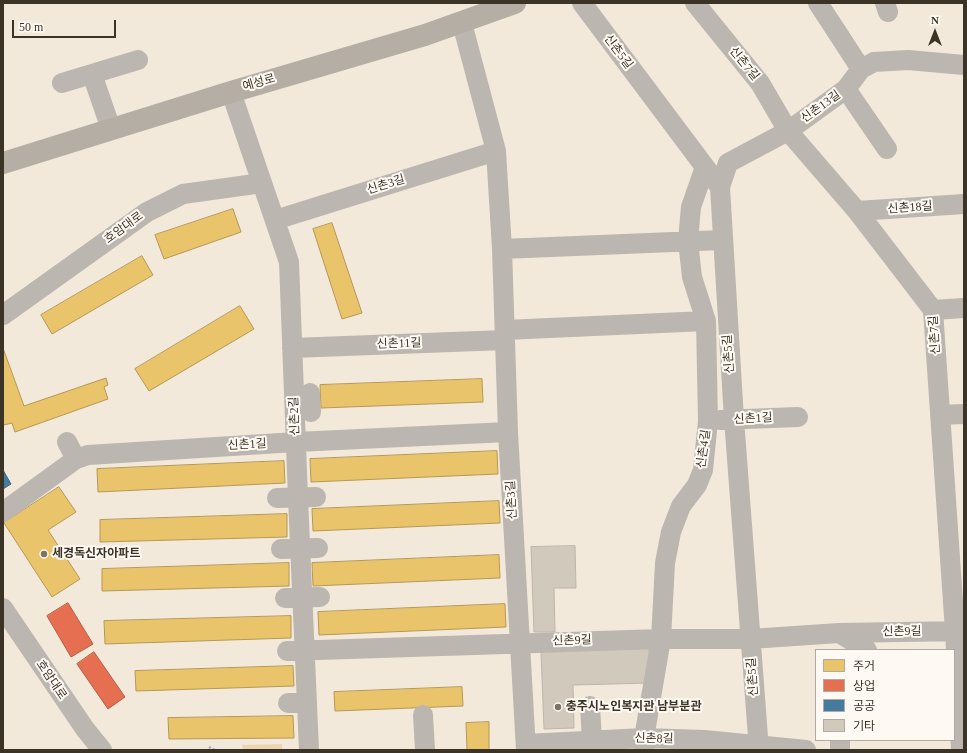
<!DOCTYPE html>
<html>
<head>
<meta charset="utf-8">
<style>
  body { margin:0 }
  #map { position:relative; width:967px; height:753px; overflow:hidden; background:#f2e9db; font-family:"Times New Roman","Noto Sans KR",serif }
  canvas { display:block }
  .frame { position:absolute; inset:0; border:4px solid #3c3327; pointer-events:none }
  .legend { position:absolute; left:815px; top:649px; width:140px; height:92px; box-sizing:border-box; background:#fefaf3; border:1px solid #b0aaa1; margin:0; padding:5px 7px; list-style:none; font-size:12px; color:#3c3327 }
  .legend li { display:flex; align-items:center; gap:8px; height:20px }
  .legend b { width:20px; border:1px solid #b0aaa1 }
  .north { position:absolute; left:915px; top:12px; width:40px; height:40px; -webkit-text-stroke:3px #fefaf3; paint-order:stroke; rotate:0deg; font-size:11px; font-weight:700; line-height:16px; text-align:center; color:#3c3327 }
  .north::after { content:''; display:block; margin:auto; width:14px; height:18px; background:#3c3327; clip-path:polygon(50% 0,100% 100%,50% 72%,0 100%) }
  .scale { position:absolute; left:12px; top:20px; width:104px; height:18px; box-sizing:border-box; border:2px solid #3c3327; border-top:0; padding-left:5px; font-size:12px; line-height:14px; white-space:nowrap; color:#3c3327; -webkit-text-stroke:3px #fefaf3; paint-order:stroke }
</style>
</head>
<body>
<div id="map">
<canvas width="967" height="753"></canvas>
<div class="frame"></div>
<ul class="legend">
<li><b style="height:11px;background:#e9c46a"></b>주거</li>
<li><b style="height:11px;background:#e76f51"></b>상업</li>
<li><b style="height:11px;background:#457b9d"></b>공공</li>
<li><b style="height:11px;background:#d2c9bd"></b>기타</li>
</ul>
<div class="north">N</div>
<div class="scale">50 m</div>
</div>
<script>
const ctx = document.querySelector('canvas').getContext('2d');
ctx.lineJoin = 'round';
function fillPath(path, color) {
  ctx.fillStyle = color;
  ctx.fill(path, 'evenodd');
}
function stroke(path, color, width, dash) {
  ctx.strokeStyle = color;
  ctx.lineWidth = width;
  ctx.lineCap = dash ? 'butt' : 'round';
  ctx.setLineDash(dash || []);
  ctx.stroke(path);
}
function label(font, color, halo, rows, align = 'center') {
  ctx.font = font + ' "Times New Roman","Noto Sans KR",serif';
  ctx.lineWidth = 4;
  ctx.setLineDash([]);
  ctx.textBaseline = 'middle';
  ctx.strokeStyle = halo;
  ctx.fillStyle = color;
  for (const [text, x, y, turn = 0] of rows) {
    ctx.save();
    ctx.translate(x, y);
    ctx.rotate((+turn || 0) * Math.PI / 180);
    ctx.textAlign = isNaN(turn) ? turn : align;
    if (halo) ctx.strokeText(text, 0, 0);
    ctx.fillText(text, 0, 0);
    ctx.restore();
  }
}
const green = new Path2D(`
  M282,744v6h-39l-1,-5z`);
const homes = new Path2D(`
  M233,209l8,23 -77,27 -9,-24z
  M332,223l30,90 -20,6 -29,-90z
  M142,256l11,19 -101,59 -11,-19z
  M240,306l14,23 -105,62 -14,-22z
  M3,348l21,58 82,-28 2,7 -4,2 4,12 -93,33 -3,-9 -8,2 -1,-3z
  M482,379l1,23 -162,6 -1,-23z
  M497,451l1,23 -187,8 -1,-23z
  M284,461l1,22 -187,9 -1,-23z
  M59,487l17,25 -28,18 32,49 -28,18 -48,-74z
  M499,501l1,22 -187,8 -1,-22z
  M287,514v23l-187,5v-22z
  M499,555l1,23 -187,8 -1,-23z
  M289,563v23l-187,5v-22z
  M505,604l1,23 -187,8 -1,-23z
  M291,616v22l-186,6 -1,-23z
  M293,666l1,20 -158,5 -1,-20z
  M462,687l1,19 -128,5 -1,-19z
  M293,716l1,22 -125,1 -1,-21z
  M489,722v28h-22l-1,-27z`);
const shops = new Path2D(`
  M68,603l25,41 -22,13 -24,-41z
  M94,652l31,45 -17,12 -31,-45z`);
const public = new Path2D(`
  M3,470l8,14 -8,5z`);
const building = new Path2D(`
  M575,546l1,42h-22l1,44h-21l-3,-85z
  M649,648l1,35 -77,2 1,43 -30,1 -3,-77z`);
const path = new Path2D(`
  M209,747l6,3`);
const minor = new Path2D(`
  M582,3l138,184 14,232 25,331
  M695,3l65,80 28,48 69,80 76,99 22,321 6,119
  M818,3l43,66
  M885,3l3,9
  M462,23l34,128 6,98 6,183 18,318
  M92,74l19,55
  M62,83l76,-23
  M846,89l41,60
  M231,92l58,170 9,236 11,252
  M720,187l8,-24 60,-32 58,-42 15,-20 13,-7 34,-2 56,5
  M857,211l107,-7
  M275,220l221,-69
  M502,249l220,-9
  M933,310l31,-2
  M3,315l144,-103 36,-18 79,-11
  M505,330l201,-9
  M292,348l213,-8
  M310,393l1,19
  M940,415l24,-1
  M720,420l78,-3
  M67,442l9,17
  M277,498l39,-1
  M3,512l73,-53 12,-4 208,-13 212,-10
  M281,549l37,-1
  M285,598l35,-1
  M3,608l82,121 17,21
  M839,633l28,17
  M287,651l374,-12h89l89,-6 125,-2
  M288,703h19
  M590,706l2,34
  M423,715l2,35
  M840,740v10
  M526,744l118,-6 60,2 102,10
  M644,750v-12l17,-99 4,-76 6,-31 10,-26 16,-21 6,-15 5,-49 -2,-100 -14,-44 -4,-36 3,-34 14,-40`);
const major = new Path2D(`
  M3,163l228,-71 194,-57 90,-32`);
const markers = [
  [44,554,4,"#7c7366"],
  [558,707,4,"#7c7366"]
];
const streetNames = [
  ["신촌5길",618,52,53],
  ["신촌7길",744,64,51],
  ["예성로",259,83,-16],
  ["신촌13길",821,107,-36],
  ["신촌3길",386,185,-17],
  ["신촌18길",910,208,-4],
  ["호암대로",124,228,-36],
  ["신촌7길",935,335,-94],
  ["신촌11길",399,344,-2],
  ["신촌5길",729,354,-94],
  ["신촌2길",295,416,-92],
  ["신촌1길",753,419,-3],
  ["신촌1길",247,445,-3],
  ["신촌4길",704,449,-82],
  ["신촌3길",512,500,-93],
  ["신촌9길",902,632,-1],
  ["신촌9길",572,641,-2],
  ["신촌5길",753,677,-94],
  ["호암대로",51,680,56],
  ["신촌8길",654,739,1]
];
const poiNames = [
  ["세경독신자아파트",52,554],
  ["충주시노인복지관 남부분관",566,707]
];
fillPath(green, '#efd5ae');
fillPath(homes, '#e9c46a');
stroke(homes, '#b59856', 1);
fillPath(shops, '#e76f51');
stroke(shops, '#b45d44', 1);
fillPath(public, '#457b9d');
stroke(public, '#42657a', 1);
fillPath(building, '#d2c9bd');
stroke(building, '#bdb5a9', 1);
stroke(path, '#ada8a2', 2.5, [2, 2]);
stroke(minor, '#bbb6b0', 20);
stroke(major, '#b4aea5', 22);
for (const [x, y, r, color] of markers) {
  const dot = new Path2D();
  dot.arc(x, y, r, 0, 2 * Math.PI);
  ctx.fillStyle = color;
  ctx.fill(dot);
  stroke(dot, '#fefaf3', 1.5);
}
label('12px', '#3c3327', '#fefaf3', streetNames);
label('bold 12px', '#3c3327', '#fefaf3', poiNames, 'left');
</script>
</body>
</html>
